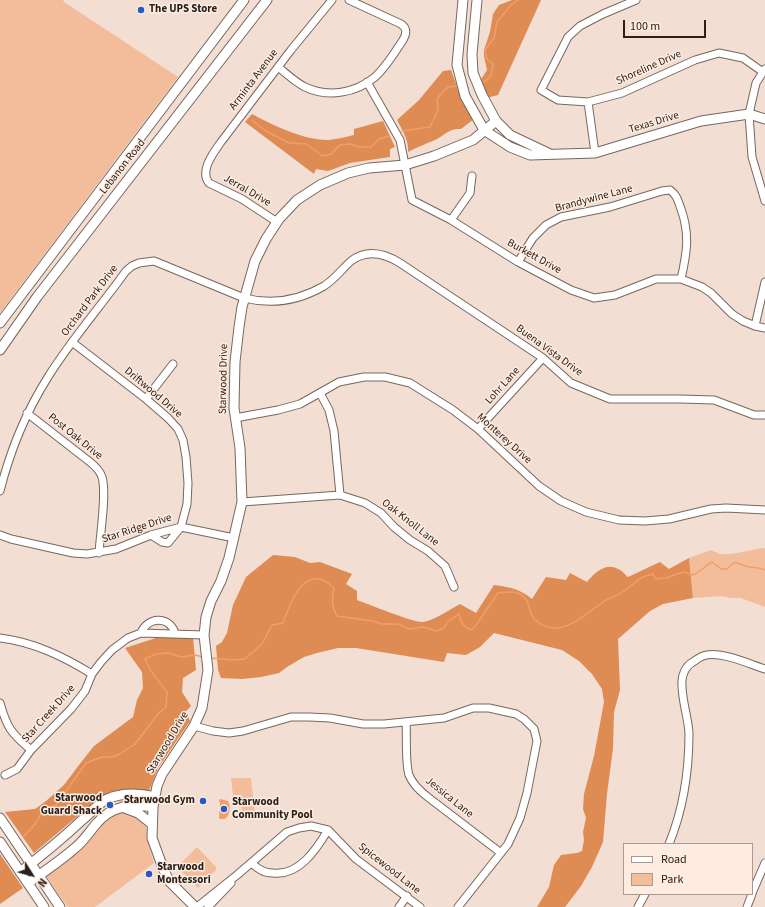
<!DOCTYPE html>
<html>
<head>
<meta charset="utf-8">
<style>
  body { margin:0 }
  #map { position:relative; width:765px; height:907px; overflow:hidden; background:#f2ded3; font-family:"Source Sans 3",sans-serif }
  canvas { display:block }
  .legend { position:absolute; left:623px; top:843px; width:130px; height:52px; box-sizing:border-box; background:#ffece0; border:1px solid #a99a92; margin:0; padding:5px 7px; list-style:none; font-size:12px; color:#27201c }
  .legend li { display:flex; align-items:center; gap:8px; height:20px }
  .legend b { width:20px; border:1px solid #a99a92 }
  .north { position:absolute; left:12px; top:855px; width:40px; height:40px; -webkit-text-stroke:3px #ffece0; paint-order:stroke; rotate:127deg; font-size:11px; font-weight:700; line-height:16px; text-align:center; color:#27201c }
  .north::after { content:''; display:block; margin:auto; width:14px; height:18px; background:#27201c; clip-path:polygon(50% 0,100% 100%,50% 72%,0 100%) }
  .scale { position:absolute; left:623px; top:20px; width:83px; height:18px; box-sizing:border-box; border:2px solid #27201c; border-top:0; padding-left:5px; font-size:12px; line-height:14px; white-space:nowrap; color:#27201c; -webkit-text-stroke:3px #ffece0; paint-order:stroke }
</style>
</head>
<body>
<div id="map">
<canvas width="765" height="907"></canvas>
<ul class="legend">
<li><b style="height:5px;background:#fff"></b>Road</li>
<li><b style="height:11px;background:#f3bc9b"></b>Park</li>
</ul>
<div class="north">N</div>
<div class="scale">100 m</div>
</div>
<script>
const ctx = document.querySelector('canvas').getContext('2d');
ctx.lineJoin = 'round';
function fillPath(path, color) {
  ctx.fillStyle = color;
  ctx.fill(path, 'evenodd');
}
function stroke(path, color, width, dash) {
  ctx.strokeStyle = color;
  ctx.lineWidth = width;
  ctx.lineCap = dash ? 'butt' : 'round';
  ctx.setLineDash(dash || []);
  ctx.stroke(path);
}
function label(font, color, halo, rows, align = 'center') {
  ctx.font = font + ' "Source Sans 3",sans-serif';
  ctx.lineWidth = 3;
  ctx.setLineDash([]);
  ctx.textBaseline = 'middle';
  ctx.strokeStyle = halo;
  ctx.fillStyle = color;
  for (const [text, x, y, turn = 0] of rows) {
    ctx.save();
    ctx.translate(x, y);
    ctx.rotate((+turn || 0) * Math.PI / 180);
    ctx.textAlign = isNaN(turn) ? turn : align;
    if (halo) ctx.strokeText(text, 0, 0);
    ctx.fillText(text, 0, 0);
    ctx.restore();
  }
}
const green = new Path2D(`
  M0,0h63l1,2 114,75 -178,236z
  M765,548v59l-24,-9h-11l-8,-2 -29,2 -4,-40 22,-8c3,1 6,3 9,4 12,2 31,-5 45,-6z
  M231,778h20l4,37 -2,2 -11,-1 -1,-21h-8z
  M123,811l12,3 11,11 1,13 7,25 -59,44h-27l-16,-22 -7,-12 61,-55z
  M197,847l19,20v3l-18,18 -21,-21z`);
const forest = new Path2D(`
  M512,0h29l-43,95 -12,3 -6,-17 7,-11 -3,-14v-6l6,-18 3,-18 6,-9z
  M451,70l10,28 13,21 -13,10c-12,-1 -16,6 -26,11 -9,4 -18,7 -27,12 1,-12 -6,-22 -11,-32l22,-20 24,-29z
  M252,114c20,11 54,27 77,26 8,-1 17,-3 25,-5v-6l29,-8 12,26 -5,2v8l-40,6 -22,8 -12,-2 -2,5 -69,-52z
  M273,555l22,2 15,6 10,-1 32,12 -6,10 11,7v9c11,4 57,23 66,22 12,-2 26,-12 37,-18l16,9 18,-28c16,2 26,4 38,14l14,-22 20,3 4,-7 17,9c7,-9 19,-20 31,-13 4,1 7,6 10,8l32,-15 9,7 20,-11 4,40 -30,6 -13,7 -32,28 2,51 -6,22 -1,36 -6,46 -4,48 -11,25 -11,19 -16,21h-28l12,-20 5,-22 7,-10 16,-2 5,-2 2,-11 -1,-8 3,-14 -3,-9 1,-15 10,-38 10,-54 -2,-13 -10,-15 -13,-13 -17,-11 -68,-17 -14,14 -14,8 -19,-2 -3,9 -88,-14h-18l-21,5 -13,4 -17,10 -8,6 -18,4 -19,2 -21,-1 -3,-8 -2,-24 6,-4 5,-9 6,-28 13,-28z
  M159,637h34l3,33 -13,8 -1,14 9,14 -5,5 4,10 -32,47 -9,23 -16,-2 -28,8 -19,12 -52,44 -29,-41 30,-3 11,-8 18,-16 15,-20 15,-19 39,-29 4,-17 6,-12 -1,-16 -17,-24z
  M0,854l23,34 -23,16z`);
const water = new Path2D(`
  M220,799l8,2c3,5 2,14 -3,18h-6l1,-16 -1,-3z`);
const stream = new Path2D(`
  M482,83c9,-5 10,-9 11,-19l-6,-5 -2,-9 9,-12 3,-16 14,-17 7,-5
  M252,120l14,11 23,12 18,1 15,12 9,-2 9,-9 10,-1 10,3h11l8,-8 10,-3
  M402,131l28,-4 8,-17 -1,-11 3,-4 8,-8 10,-1
  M210,658l22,2 13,-1 17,-15 10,-19 11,-2c8,-23 23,-62 51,-35 -2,11 -3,18 3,28l36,5 9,3h16l11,5 15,-2 12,4 8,-3 3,-6 12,-8c2,8 4,13 12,16l3,-2 24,-35c8,-1 19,-3 26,4 5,4 5,11 7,16 3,10 17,16 27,15 16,-2 32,-17 45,-26 8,-5 17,-7 24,-13 11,-8 11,-12 26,-15l3,5 10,-1 14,-5 4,-1 9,3c7,-3 12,-9 19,-13l9,7h6c10,-12 11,-4 22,-2 6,1 10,0 16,3
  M24,836l11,-12 6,-10 15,-9 30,-42 16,-6h10l8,-3 15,-10 23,-30 8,-7 1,-15 -16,-21 -6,-12 11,-5 12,-1 13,4 14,-2 8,2`);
const street = new Path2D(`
  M636,0l-33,14 -23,12 -12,11 -27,53 17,10 30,2 34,-9 73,-33 24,-7 24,5 20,14
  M278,67c9,7 17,15 27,20 23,11 51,6 70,-10 11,-10 20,-25 28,-37 4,-7 4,-12 -2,-16l-52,-24
  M765,69l-9,14 -7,31 3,43 13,44
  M367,82l33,58 12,60 39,20 67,42 53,28 23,8 21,-3 41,-16h25l21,8 9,6 21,21 11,7 12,5 10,2
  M588,102l7,51
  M451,220l19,-27 2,-17
  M277,222l-35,-23 -33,-16c-10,-12 5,-31 12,-41l70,-92 41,-50
  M518,262l15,-24 13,-13 15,-8 49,-10 52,-16 8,-1c7,5 8,11 11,19 9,25 6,44 0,70
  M755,326l10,-44
  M72,342l74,57 22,19 10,11 5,11 3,17 2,26 -1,21 -6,23 -13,16 -6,-1 -11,-7
  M320,393l9,17 5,21 6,64
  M146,399l27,-35
  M27,413l63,49c5,4 10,9 12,15 5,17 -2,57 -3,76
  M235,418l43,-8 22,-6 39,-22 25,-5h21l25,6 43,27 25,19 61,57 22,15 25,11 33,8 26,1 24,-2 42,-10 15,-1 39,2
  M478,429l65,-71
  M0,491c10,-40 26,-79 48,-114 23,-37 53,-71 78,-106l6,-5 7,-3 15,-2 90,37c28,7 56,2 80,-12 11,-7 18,-17 27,-25 16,-12 33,-8 49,2l143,95 28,25 39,16h70l34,1 40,15h11
  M242,502l98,-7 25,8 16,10 13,14 16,13 18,11 17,15 9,21
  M0,535l11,4 62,14 14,1 29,-5 35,-14 30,-8 53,11
  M141,633c6,-16 28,-18 34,0
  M0,638c34,4 64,19 92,36
  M0,703c7,25 11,30 31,47
  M406,722c1,13 -1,41 3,53 4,10 12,17 20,23l72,55
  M194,726l19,5 16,2 14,-2 48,-14h18l21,1 33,6h21l60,-6 29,-10h16l27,6 8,5 10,10 3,12 -10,52 -7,25 -12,26 -50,63
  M5,775l12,-6 14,-19 40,-41 14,-18 7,-17 9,-12 11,-12 16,-12 13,-5 63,2
  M669,844c14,-34 20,-74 20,-111 -1,-16 -7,-32 -7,-48 -1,-8 3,-19 11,-23 3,-2 7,-5 10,-6 16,-6 46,8 62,13
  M251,863c3,2 6,5 10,7 3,2 8,3 12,3 26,3 43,-23 55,-43
  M752,893l13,-30
  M197,907l40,-32 50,-43 12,-4 12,-2 17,4 28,29 64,48
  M208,907l23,-24
  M399,907l8,-11
  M638,907l7,-13
  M747,907l5,-13`);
const secondary = new Path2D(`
  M463,0l-6,65 8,31 19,34 26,17 20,8 65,-2 106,-32 48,-7 16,5
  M477,0l-5,54 1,19 9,22 14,26 14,14 38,18
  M0,323l244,-323
  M0,350l37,-53 230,-297
  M122,807l16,6 14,11
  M0,818l60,89
  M0,842l44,65
  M20,872c21,-16 42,-33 61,-51 9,-7 16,-17 26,-22 15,-7 32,-6 48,-2
  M28,883c16,-11 32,-22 47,-35 9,-7 15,-17 22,-25 14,-17 36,-20 56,-16
  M195,907l-26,-26 -6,-13 -11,-30 1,-31 4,-21 5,-12 32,-48 8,-18 6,-38 -4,-35 2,-18 5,-16 10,-20 8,-23 13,-56 -2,-54 -6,-40 1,-46 4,-35 3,-20 13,-46 11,-22 13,-20 18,-19 23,-15 28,-12 21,-5 36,-3 29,-9 39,-16 23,-19`);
const markers = [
  [141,10,4,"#275ac7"],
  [203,801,4,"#275ac7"],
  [110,805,4,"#275ac7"],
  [224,809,4,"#275ac7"],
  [149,874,4,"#275ac7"]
];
const poiNames = [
  ["The UPS Store",149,10],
  ["Starwood",102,799,"right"],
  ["Guard Shack",102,812,"right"],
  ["Starwood Gym",195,801,"right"],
  ["Starwood",232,803],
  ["Community Pool",232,816],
  ["Starwood",157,868],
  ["Montessori",157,881]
];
const streetNames = [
  ["Shoreline Drive",649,68,-24],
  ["Arminta Avenue",254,80,-53],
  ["Texas Drive",654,123,-17],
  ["Lebanon Road",123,167,-52],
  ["Jerral Drive",247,191,30],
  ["Brandywine Lane",594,199,-15],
  ["Burkett Drive",534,257,29],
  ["Orchard Park Drive",90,301,-53],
  ["Buena Vista Drive",549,351,36],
  ["Starwood Drive",224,379,-89],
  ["Lohr Lane",503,386,-48],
  ["Driftwood Drive",153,393,40],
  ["Post Oak Drive",75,437,39],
  ["Monterey Drive",504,439,42],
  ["Oak Knoll Lane",410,523,38],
  ["Star Ridge Drive",137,529,-18],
  ["Star Creek Drive",49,714,-48],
  ["Starwood Drive",168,743,-59],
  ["Jessica Lane",449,798,39],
  ["Spicewood Lane",389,869,38]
];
fillPath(green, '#f3bc9b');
fillPath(forest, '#de8b54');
fillPath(water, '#f39e67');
stroke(stream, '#f39e67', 1.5);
stroke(street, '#77675d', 9);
stroke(secondary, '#77675d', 11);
stroke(street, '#fff', 7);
stroke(secondary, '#fff', 9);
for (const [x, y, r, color] of markers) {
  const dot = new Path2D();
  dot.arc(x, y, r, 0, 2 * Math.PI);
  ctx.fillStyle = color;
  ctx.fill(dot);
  stroke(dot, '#ffece0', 1.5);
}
label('bold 11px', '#27201c', '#ffece0', poiNames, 'left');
label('11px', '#27201c', '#ffece0', streetNames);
</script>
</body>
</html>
